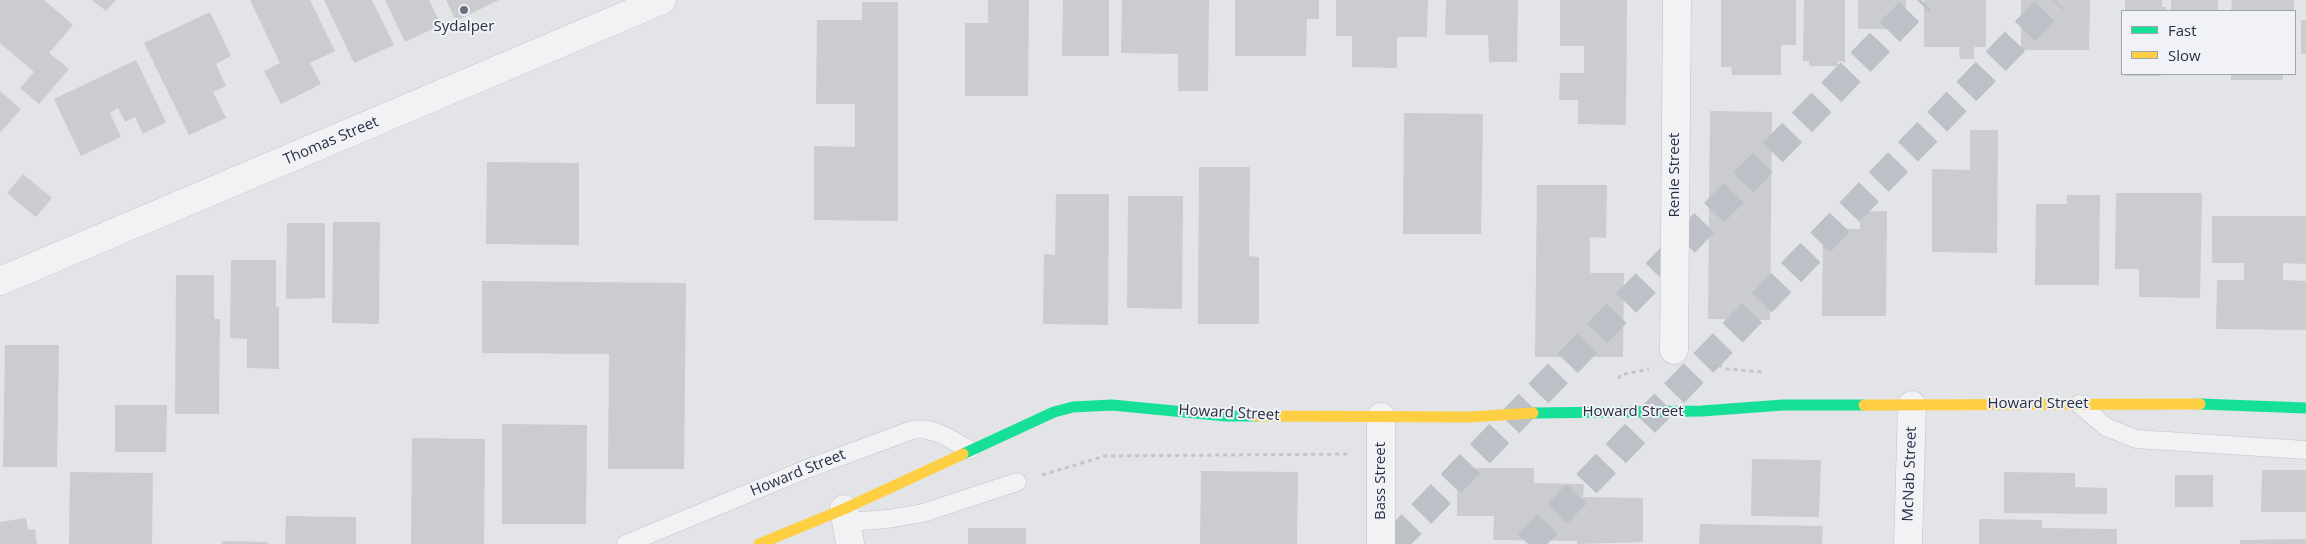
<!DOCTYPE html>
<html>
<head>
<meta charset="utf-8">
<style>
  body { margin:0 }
  #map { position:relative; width:2306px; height:544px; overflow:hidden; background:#e2e4e8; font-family:"Open Sans",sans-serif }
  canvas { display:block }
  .legend { position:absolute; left:2121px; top:10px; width:175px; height:65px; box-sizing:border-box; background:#f0f2f7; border:1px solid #a0a4af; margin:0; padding:6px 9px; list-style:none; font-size:15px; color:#283042 }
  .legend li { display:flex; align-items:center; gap:10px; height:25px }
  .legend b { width:25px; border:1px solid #a0a4af }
</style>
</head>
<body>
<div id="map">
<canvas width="2306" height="544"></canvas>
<ul class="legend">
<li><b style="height:6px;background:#16e098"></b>Fast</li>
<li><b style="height:6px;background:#ffcf43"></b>Slow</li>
</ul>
</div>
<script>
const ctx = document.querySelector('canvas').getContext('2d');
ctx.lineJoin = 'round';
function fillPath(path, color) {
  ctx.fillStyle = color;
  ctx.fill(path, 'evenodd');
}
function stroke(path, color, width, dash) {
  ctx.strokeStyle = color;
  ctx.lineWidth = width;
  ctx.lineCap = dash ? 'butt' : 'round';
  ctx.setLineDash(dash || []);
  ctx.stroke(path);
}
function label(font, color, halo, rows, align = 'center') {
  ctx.font = font + ' "Open Sans",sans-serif';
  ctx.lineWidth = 4;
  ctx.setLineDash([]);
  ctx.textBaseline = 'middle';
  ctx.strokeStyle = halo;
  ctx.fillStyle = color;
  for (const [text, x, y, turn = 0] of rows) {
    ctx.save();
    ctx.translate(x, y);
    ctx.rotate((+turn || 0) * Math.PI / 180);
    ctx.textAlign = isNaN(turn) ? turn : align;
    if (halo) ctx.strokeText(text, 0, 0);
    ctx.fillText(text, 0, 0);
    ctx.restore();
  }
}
const building = new Path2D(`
  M0,0h44l29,25 -24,28 20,16 -30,35 -19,-16 14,-16 -34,-29z
  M92,0h24l-10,11z
  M250,0h60l25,51 -25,12 11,21 -40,20 -17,-33 16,-8z
  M324,0h48l22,45 -40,18z
  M385,0h44l12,25 -36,17z
  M446,0h53l-43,21z
  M988,0h41l-1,96h-63v-73h23z
  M1063,0h46v56h-47z
  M1122,0h87l-1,91h-30v-37l-57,-1z
  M1235,0h84v19h-12l-1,37h-71z
  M1336,0h92l-1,37h-30v31l-45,-1v-31h-16z
  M1446,0h72l-1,62h-28l-1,-27h-43z
  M1560,0h67l-1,125 -48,-1v-24h-19l1,-27h24v-27h-24z
  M1721,0h75v45h-15v30h-49l-1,-8h-10z
  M1804,0h41v62l-7,-1v5h-29v-5h-6z
  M1858,0h48v29h-48z
  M1924,0h62v47h-12v12h-14l-1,-12h-35z
  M2021,0h69l-1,50h-68z
  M2125,0h37v7h4v4h-41z
  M2171,0h47v11h-47z
  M2232,0h62v11h-63z
  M862,2h36v219l-84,-1v-74l41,1v-43h-39l1,-84h45z
  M210,12l21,44 -15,8 10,22 -13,6 13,26 -37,17 -45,-92z
  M2301,20h5v34h-5z
  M136,60l30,62 -23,12 -8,-17 -10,5 -7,-14 -8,5 11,24 -40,19 -27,-57z
  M2125,74h36v2h-36z
  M2231,74h52v6h-52z
  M0,91l21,18 -21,24z
  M1710,111l62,1 -2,208 -62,-1z
  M1404,113l79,1 -2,120h-78z
  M1970,130h28l-1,123 -65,-1v-83l38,1z
  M487,162l92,1v82l-93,-1z
  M1199,167h51l-1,89 10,1v67h-61z
  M23,174l29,24 -16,19 -29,-24z
  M1537,185h70l-1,53 -16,-1v36h34l-1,84h-88z
  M2116,193h86l-2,105 -61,-1v-28h-24z
  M1056,194h53l-1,131 -65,-1 1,-70 11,1z
  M2067,195h33l-1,90h-64l1,-81h31z
  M1128,196h55l-1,113 -55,-1z
  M1887,211l-1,105h-64l1,-87h37v-17z
  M2212,216h94v48l-23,-1v17l23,1v49l-90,-1 1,-49h27v-17h-32z
  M333,222h47l-1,102 -47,-1z
  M287,223h38v75l-39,1z
  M231,260h45v47h3v62l-32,-1v-29l-17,-1z
  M176,275h38v44h6l-1,95h-44z
  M482,281l204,2 -2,186h-76l1,-115 -127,-1z
  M5,345h54l-2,122h-54z
  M115,405h52l-1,47h-51z
  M502,424l85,1 -1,99h-84z
  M412,438l73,1 -1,105h-73z
  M1752,459l69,1 -2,57 -68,-1z
  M1457,468h77v15l50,1 -1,13 60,1v44l-66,2v-3l-84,-1 1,-24h-37z
  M2262,470h44v42h-45z
  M1201,471l97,1 -1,72h-97z
  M70,472l83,1 -1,71h-83z
  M2004,472l71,1v14l32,1v26l-103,-1z
  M2175,475h38v32h-38z
  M286,516l70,1v27h-71z
  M26,518l2,12 7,-1 2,15h-37v-22z
  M1979,519l63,1v8l75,1v15h-138z
  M1700,524l123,2 -1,18h-123z
  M968,528h58v16h-58z
  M2306,539v5h-66v-4z
  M222,541l46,1v2h-46z`);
const highwayTunnel = new Path2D(`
  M1392,544l529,-544
  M1528,544l527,-544`);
const path = new Path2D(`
  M1704,358l23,11 37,3
  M1619,379l1,-4 29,-6
  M1042,475l63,-19 245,-2`);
const lane = new Path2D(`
  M2079,404l27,23 30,12 170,11
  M847,522l41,-3 35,-6 94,-31
  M626,544l178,-74 108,-40c22,-4 39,10 58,20`);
const street = new Path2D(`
  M0,281l662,-281
  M1674,350l3,-350
  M1381,417v127
  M844,509l6,35
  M1908,544l4,-139`);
const fast = new Path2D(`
  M2200,404l106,4
  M1533,413l169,-2 81,-6h81
  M963,454l91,-42 19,-5 39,-2 114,11h30`);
const slow = new Path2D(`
  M1864,405l336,-1
  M1256,416l213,1 64,-4
  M759,544l85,-35 119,-55`);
const markers = [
  [464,10,5,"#696f7c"]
];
const poiNames = [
  ["Sydalper",464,27]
];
const streetNames = [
  ["Thomas Street",331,141,-23],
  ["Renie Street",1675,175,-90],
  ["Howard Street",2038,404],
  ["Howard Street",1633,412],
  ["Howard Street",1229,413,3],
  ["Howard Street",798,473,-22],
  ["McNab Street",1910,474,-88],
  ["Bass Street",1381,481,-90]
];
fillPath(building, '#caccd0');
stroke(highwayTunnel, '#bdc0c7', 28, [28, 14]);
stroke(lane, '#c0c2c6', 19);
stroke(street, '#c0c2c6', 29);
stroke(path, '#c3c5c9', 3, [4, 4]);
stroke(lane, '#f2f2f4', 18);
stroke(street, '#f2f2f4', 28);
stroke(fast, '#16e098', 11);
stroke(slow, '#ffcf43', 11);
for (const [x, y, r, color] of markers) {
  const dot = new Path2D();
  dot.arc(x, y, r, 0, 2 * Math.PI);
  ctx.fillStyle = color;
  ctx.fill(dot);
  stroke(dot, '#f0f2f7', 2);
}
label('15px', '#283042', '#f0f2f7', poiNames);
label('15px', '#283042', '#f0f2f7', streetNames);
</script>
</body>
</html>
